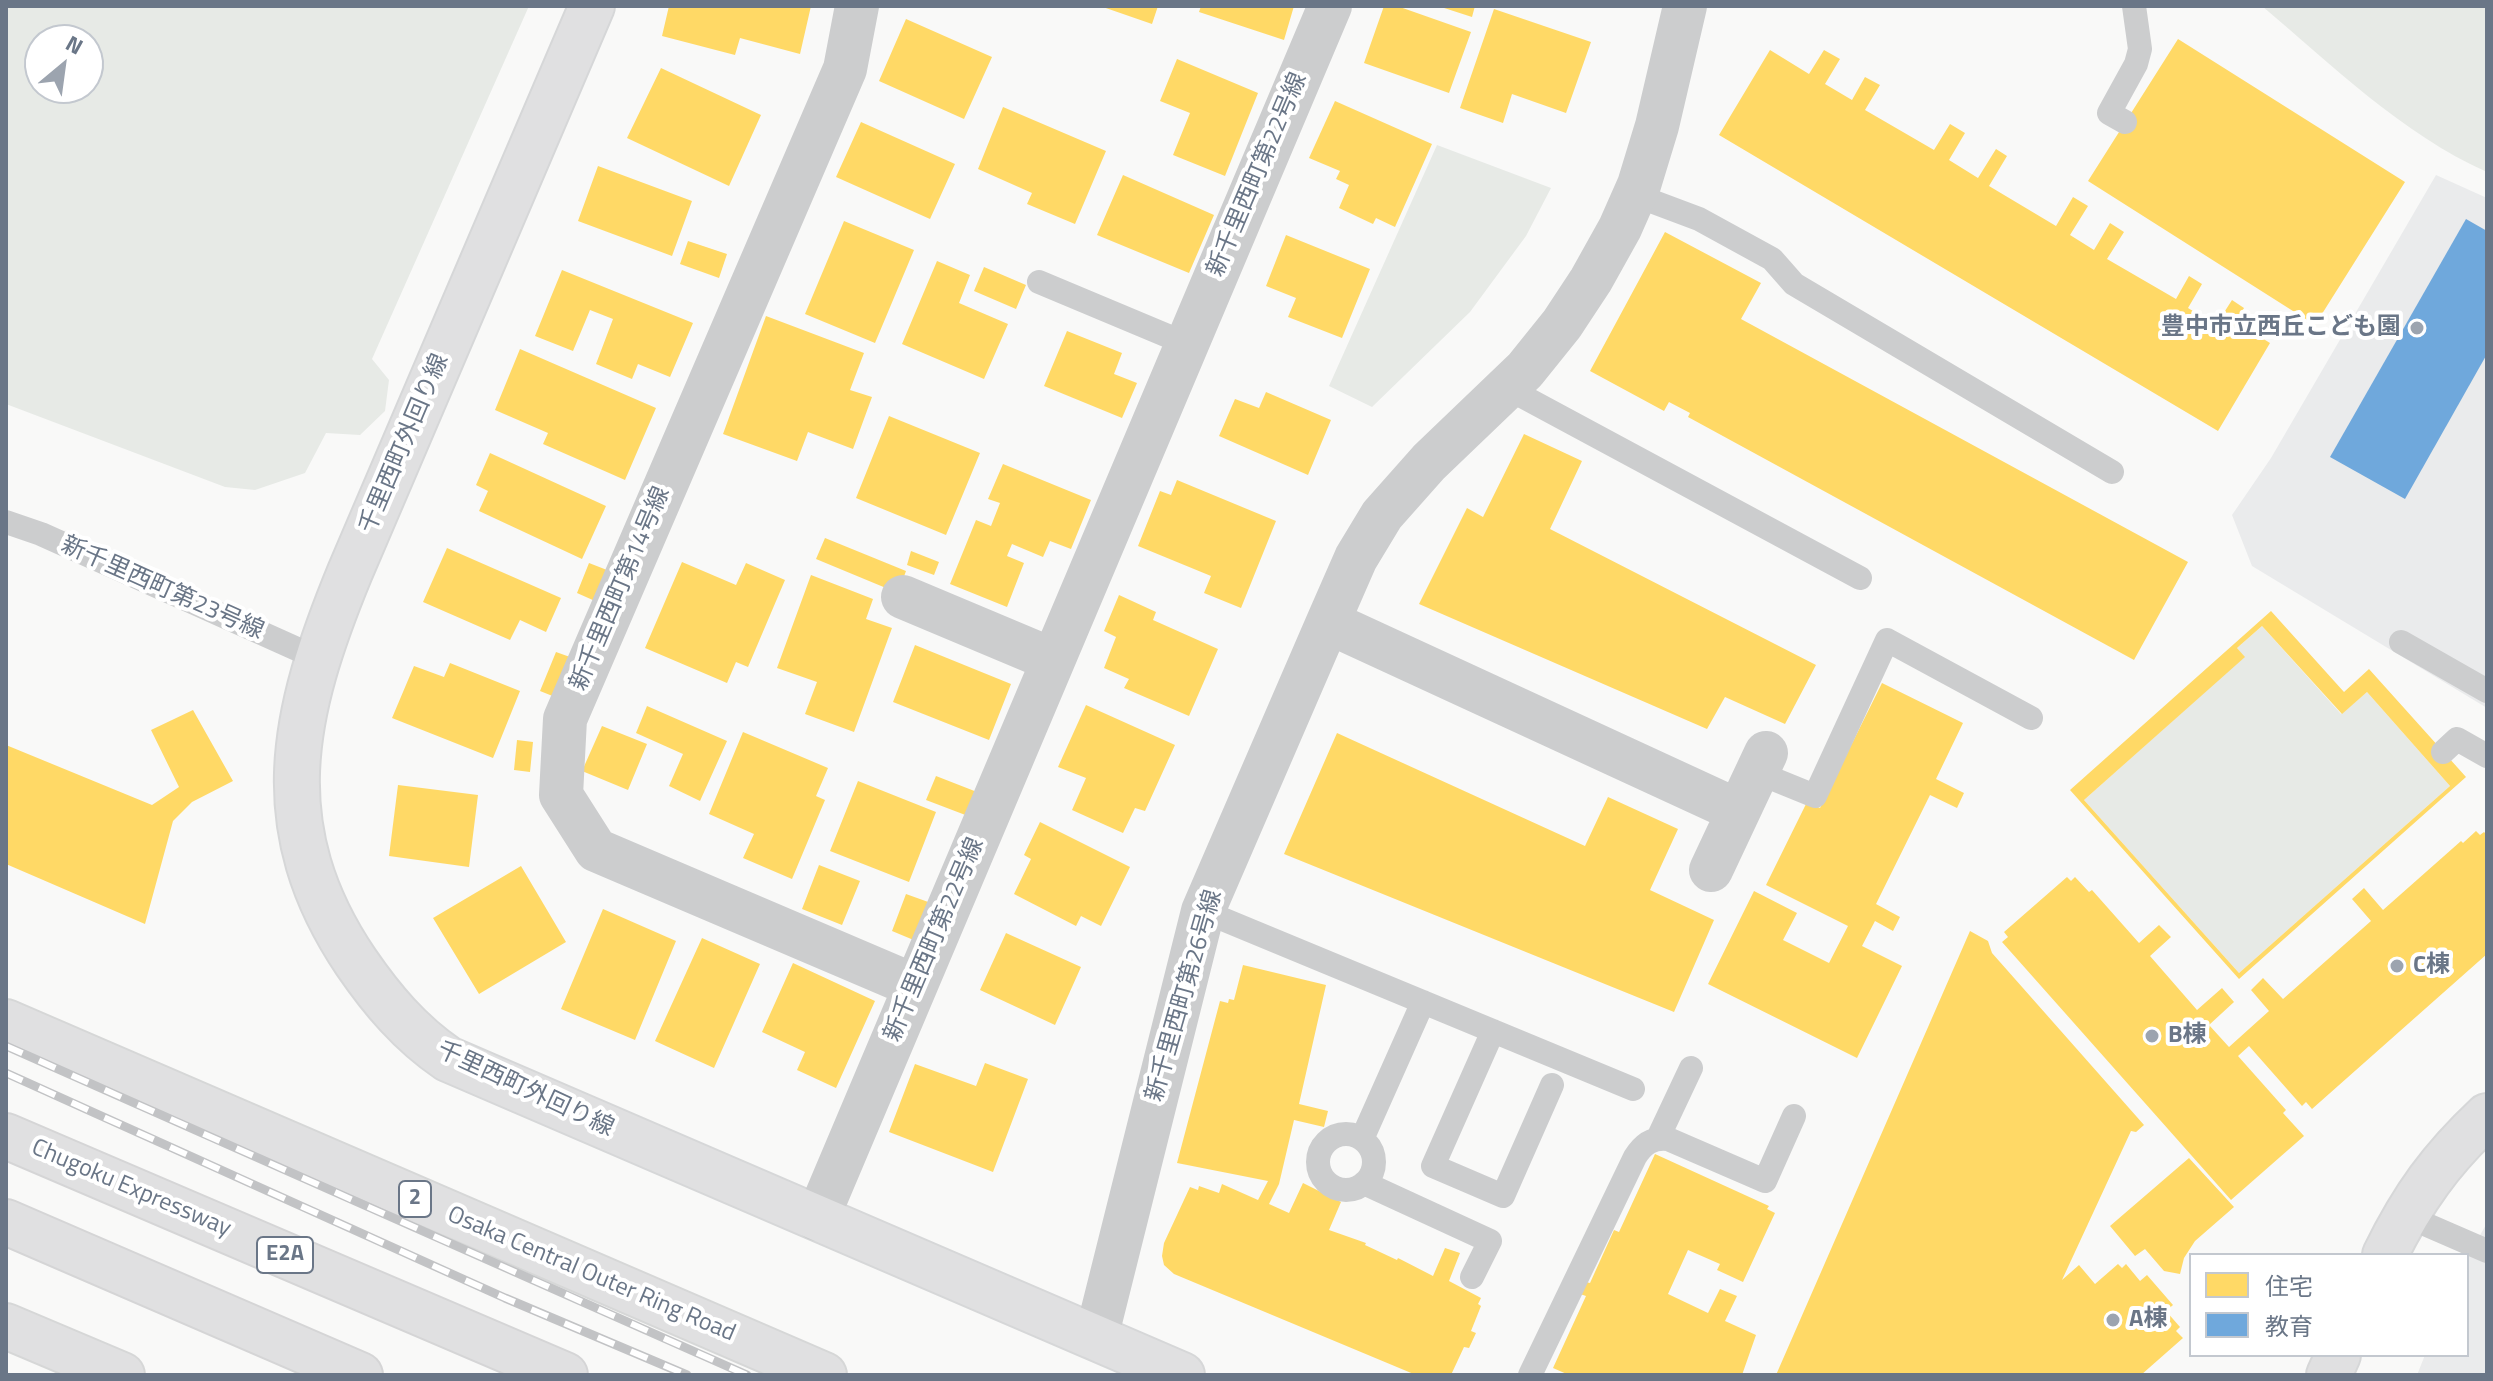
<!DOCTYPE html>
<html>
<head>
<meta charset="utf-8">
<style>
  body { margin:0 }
  #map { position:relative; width:2493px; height:1381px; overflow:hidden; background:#f9f9f8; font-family:"Titillium Web","Noto Sans JP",sans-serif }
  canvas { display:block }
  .frame { position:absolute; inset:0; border:8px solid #6a7687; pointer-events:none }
  .legend { position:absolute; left:2189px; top:1253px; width:280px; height:104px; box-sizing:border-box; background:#fff; border:2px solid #c3c8cf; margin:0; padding:10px 14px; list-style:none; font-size:24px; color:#6a7687 }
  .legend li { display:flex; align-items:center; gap:16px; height:40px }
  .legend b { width:40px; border:2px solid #c3c8cf }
  .north { position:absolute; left:24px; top:24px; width:80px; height:80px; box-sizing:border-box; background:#fff; border:2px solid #c3c8cf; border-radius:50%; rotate:29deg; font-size:22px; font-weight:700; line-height:32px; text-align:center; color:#6a7687 }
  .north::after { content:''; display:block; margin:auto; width:28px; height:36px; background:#9ca4af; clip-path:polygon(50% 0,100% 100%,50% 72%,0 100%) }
</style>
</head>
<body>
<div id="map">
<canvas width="2493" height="1381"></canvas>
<div class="frame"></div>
<ul class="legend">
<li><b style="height:22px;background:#ffd966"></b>住宅</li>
<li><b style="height:22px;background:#6fa8dc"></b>教育</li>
</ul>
<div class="north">N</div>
</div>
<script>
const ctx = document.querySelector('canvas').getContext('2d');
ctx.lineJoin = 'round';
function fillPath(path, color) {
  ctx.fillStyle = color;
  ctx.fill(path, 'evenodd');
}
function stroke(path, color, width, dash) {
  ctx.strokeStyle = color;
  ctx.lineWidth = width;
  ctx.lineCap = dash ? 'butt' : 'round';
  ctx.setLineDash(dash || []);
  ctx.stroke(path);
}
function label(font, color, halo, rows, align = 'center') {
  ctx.font = font + ' "Titillium Web","Noto Sans JP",sans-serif';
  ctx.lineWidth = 8;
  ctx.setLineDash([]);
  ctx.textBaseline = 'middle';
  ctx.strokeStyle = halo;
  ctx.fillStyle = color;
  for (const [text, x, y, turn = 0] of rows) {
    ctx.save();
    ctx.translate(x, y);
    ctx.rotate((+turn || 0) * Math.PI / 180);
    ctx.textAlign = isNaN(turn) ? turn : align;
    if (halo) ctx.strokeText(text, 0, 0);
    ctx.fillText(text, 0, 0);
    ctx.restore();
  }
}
const built = new Path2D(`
  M2436,175l51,23v510l-235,-142 -20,-51 39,-57z
  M2487,1223v152h-70l8,-20h42v-97z`);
const green = new Path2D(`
  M6,6h523l-157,353 17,21 -4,31 -25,24 -34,-2 -21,40 -50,17 -30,-3 -219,-83zM40,40h48v48h-48z
  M2262,6h225v166c-85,-38 -155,-107 -225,-166z
  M1437,145l114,43 -25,48 -56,76 -98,95 -43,-21z
  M2262,626l79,88 26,-22 83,94 -211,187 -155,-173 160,-143 -7,-9z`);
const homes = new Path2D(`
  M669,6h142l-11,48 -60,-16 -5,17 -73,-19z
  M1100,6h58l-6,18z
  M1201,6h93l-10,34 -85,-28z
  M1384,6h13l74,26 -22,61 -85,-30z
  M1438,6h37l-3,11z
  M1494,9l97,33 -25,71 -54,-19 -9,29 -43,-15z
  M906,19l86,38 -28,62 -85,-38z
  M2178,39l227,143 -90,143 -227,-144z
  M1770,50l39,24 15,-24 16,9 -15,25 27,16 13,-23 15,8 -15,25 69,40 16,-26 15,9 -16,27 29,18 18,-29 11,7 -18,30 67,40 17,-29 15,9 -18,29 24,15 16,-27 14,9 -17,27 69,40 13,-23 13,8 -14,24 28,17 16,-25 12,8 -15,26 8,4 7,-11 26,16 -52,88 -499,-296z
  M1177,59l81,34 -33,83 -52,-21 17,-42 -30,-12z
  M661,68l100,47 -32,71 -102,-48z
  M1335,101l97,43 -37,83 -19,-9 -3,6 -34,-16 10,-23 -13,-6 4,-8 -31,-13z
  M1003,107l103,44 -31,73 -48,-20 5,-11 -54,-24z
  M861,122l94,42 -25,55 -94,-42z
  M598,166l94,35 -20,55 -94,-35z
  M1123,175l91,40 -25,58 -92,-38z
  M844,221l70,29 -39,93 -70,-29z
  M1665,232l96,51 -20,36 447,243 -54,98 -446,-243 2,-4 -21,-11 -5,9 -74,-40z
  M1286,235l84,34 -28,69 -54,-21 8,-19 -30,-12z
  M688,241l39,13 -8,24 -39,-14z
  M937,261l33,14 -11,28 49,21 -24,55 -82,-35z
  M984,267l42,18 -10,24 -42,-18z
  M562,270l131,53 -23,54 -32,-13 -6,15 -36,-15 17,-45 -23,-9 -17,41 -38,-15z
  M766,316l98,37 -14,37 22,7 -19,52 -45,-17 -11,29 -74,-27z
  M1067,331l55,22 -8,21 23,9 -15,35 -78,-32z
  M520,349l136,59 -31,72 -82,-36 5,-11 -53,-23z
  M1266,392l65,28 -23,55 -89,-39 16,-37 24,9z
  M889,416l91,37 -34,82 -90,-37z
  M1524,434l58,27 -32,68 266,136 -31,59 -60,-27 -18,32 -288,-125 48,-96 16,9z
  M490,453l116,53 -24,53 -103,-48 9,-20 -12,-6z
  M1003,464l88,36 -20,49 -21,-8 -7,16 -31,-13 -5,12 17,7 -17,44 -57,-23 26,-64 15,6 9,-23 -12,-4z
  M1177,480l99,41 -35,87 -37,-15 7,-17 -73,-30 22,-55 11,4z
  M825,538l81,33 -8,22 -82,-34z
  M447,548l114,50 -15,34 -26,-12 -10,20 -87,-38z
  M911,551l28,11 -5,13 -27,-10z
  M682,562l54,23 10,-22 39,17 -37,87 -12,-5 -9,21 -82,-35z
  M589,563l18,7 -12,31 -18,-8z
  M811,575l62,24 -7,20 26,9 -38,104 -49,-18 12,-32 -40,-14z
  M1119,595l37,17 -3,8 65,29 -29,67 -65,-28 5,-9 -25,-11 12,-31 -12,-6z
  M2271,611l73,81 25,-23 97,108 -227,202 -169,-189zM2262,626l80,88 25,-22 83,94 -211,187 -155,-173 161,-143 -8,-9z
  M915,645l96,39 -22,56 -96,-38z
  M556,652l14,5 -15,40 -15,-6z
  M450,663l70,28 -27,67 -101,-40 22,-52 30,11z
  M1882,683l81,40 -27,56 28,14 -7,15 -27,-13 -54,109 24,13 -7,14 -18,-10 -13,25 40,20 -45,92 -149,-74 46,-93 43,22 -14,27 46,23 19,-37 -82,-41 41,-83 13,6z
  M1086,705l89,40 -30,66 -10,-3 -12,25 -51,-23 14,-32 -28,-11z
  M647,706l80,35 -27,60 -31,-15 14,-32 -47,-21z
  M193,710l40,71 -41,21 -19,19 -28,103 -139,-60v-119l146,60 27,-18 -28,-57z
  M602,726l45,18 -19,46 -46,-19z
  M743,732l85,36 -12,28 9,4 -33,79 -49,-21 11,-24 -45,-20z
  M1337,733l248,113 23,-49 70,32 -28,61 64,30 -40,92 -390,-158z
  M517,740l16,2 -3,30 -16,-2z
  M936,776l41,16 -9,24 -42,-16z
  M858,781l78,31 -27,70 -79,-31z
  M398,785l80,10 -9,72 -80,-11z
  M1040,822l90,45 -29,59 -20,-10 -5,10 -62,-32 17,-35 -7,-4z
  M2476,831l4,4 4,-3 3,3v119l-175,155 -6,-7 -4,4 -53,-60 -11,10 48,54 -3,3 21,23 -73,64 -229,-258 6,-5 -4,-5 63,-55 4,4 4,-4 14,15 3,-2 47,53 20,-18 12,12 -21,19 47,54 25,-22 12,14 -25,23 20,22 40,-36 -18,-21 12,-12 20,21 88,-78 -19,-22 12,-11 19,22 78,-69 2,2z
  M819,865l41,16 -18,44 -40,-16z
  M521,866l45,76 -87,52 -46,-76z
  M906,894l25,9 -15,38 -24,-10z
  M603,909l73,32 -41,99 -74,-31z
  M1970,931l18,10 4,12 152,172 -8,7 -5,-1 -69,149 17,-15 16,19 23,-20 4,4 4,-4 14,17 7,-6 26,30 -7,6 14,16 -4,4 7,7 -42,37h-365z
  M1006,933l75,34 -26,58 -75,-35z
  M702,938l58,26 -46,104 -59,-27z
  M793,963l82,38 -39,87 -39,-18 8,-18 -43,-20z
  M1243,965l83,20 -27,119 29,7 -4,16 -30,-7 -15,64 -10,20 20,9 14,-30 38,19 -12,28 37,13 -1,2 32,15 1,-2 35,18 12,-28 15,5 -11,28 32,17 -3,6 3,2 -10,25 5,2 -7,15 -5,-1 -13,28h-35l-242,-101 -10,-9 -2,-9 2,-13 26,-56 8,3 1,-4 20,7 3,-9 36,16 10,-19 -91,-18 43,-162 8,2 1,-4 5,1z
  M985,1063l43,16 -35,93 -104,-40 26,-68 61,22z
  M1655,1154l114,52 -2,3 8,4 -32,69 -26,-12 3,-6 -32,-14 -20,44 40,19 12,-24 17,7 -12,25 31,14 -14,40h-173l-16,-7 33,-72 -6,-2 6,-12 4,1 24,-53 5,2z
  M2189,1158l45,49 -39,34 -11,17 -4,16 -16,-3 -19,-22 -10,7 -25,-30z`);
const schools = new Path2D(`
  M2466,219l21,12v123l-82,145 -75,-42z`);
const lane = new Path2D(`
  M2125,122l-16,-9 27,-49 4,-15 -6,-43
  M1635,195l64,24 73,40 22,25 318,188
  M1039,282l148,62
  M1507,388l353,190
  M6,522l35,12 276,124
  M2401,642l86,49
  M2443,752l14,-13 30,17
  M1756,772l59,24 72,-156 144,78
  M1203,911l430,178
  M1493,1031l-60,135 70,30 49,-111
  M1318 1162a28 28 0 1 1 56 0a28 28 0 1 1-56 0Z
  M1658,1138l33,-70
  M1362,1139l61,-137
  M1364,1183l126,58 -18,36
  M2404,1215l83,36
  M1530,1375l105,-218c8,-13 18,-20 33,-18l97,42 29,-65`);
const street = new Path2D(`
  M857,6l-12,63 -280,650 -4,76 35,55 319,136
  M903,597l150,63
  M1328,622l410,189
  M1711,870l55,-117
  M817,1219l513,-1213
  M1096,1338l107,-427 125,-289 28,-64 26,-43 47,-53 96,-92 37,-46 29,-44 29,-52 19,-43 18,-59 28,-120`);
const secondary = new Path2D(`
  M592,6l-242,566c-58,141 -85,255 6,390 26,38 54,71 92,97l734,316
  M2385,1255c28,-57 56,-96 102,-139
  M2329,1375l9,-20`);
const primary = new Path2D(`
  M6,1022l818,353
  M6,1326l116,49`);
const highway = new Path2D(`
  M6,1136l559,239
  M6,1222l354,153`);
const rail = new Path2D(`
  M6,1046l741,329
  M6,1073l499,225 182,77`);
const markers = [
  [2417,328,8,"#9ca4af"],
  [2397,966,8,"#9ca4af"],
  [2152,1036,8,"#9ca4af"],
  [2113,1320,8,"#9ca4af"]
];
const shields = [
  [415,1199,32],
  [285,1255,56]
];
const shieldNames = [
  ["2",415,1199],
  ["E2A",285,1255]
];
const streetNames = [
  ["新千里西町第22号線",1258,175,-67],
  ["千里西町外回り線",405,444,-67],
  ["新千里西町第23号線",162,589,24],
  ["新千里西町第14号線",621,589,-67],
  ["新千里西町第22号線",935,940,-67],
  ["新千里西町第26号線",1185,996,-74],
  ["千里西町外回り線",525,1090,25],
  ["Chugoku Expressway",131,1189,23],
  ["Osaka Central Outer Ring Road",591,1275,23]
];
const poiNames = [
  ["豊中市立西丘こども園",2401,328,"right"],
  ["C棟",2413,966],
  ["B棟",2168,1036],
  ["A棟",2129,1320]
];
fillPath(built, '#eaebec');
fillPath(green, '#e7eae6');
fillPath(homes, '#ffd966');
fillPath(schools, '#6fa8dc');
stroke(secondary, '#d6d7d8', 48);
stroke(primary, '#d6d7d7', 48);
stroke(highway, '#d5d5d6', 48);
stroke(lane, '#cccdce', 24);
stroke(street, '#cccdce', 44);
stroke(secondary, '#e0e0e1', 44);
stroke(primary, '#e0e0e1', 44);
stroke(highway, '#e0e0e1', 44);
stroke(rail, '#c2c3c5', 9);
stroke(rail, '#fff', 6, [18]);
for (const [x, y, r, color] of markers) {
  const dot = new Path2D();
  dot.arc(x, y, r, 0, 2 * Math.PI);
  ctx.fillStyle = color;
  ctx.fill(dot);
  stroke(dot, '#fff', 3);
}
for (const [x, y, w] of shields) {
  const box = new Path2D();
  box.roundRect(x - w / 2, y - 18, w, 36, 6);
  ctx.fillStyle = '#fff';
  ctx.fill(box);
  stroke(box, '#6a7687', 2);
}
label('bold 22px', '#6a7687', null, shieldNames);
label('24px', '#6a7687', '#fff', streetNames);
label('bold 24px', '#6a7687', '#fff', poiNames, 'left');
</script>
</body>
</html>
